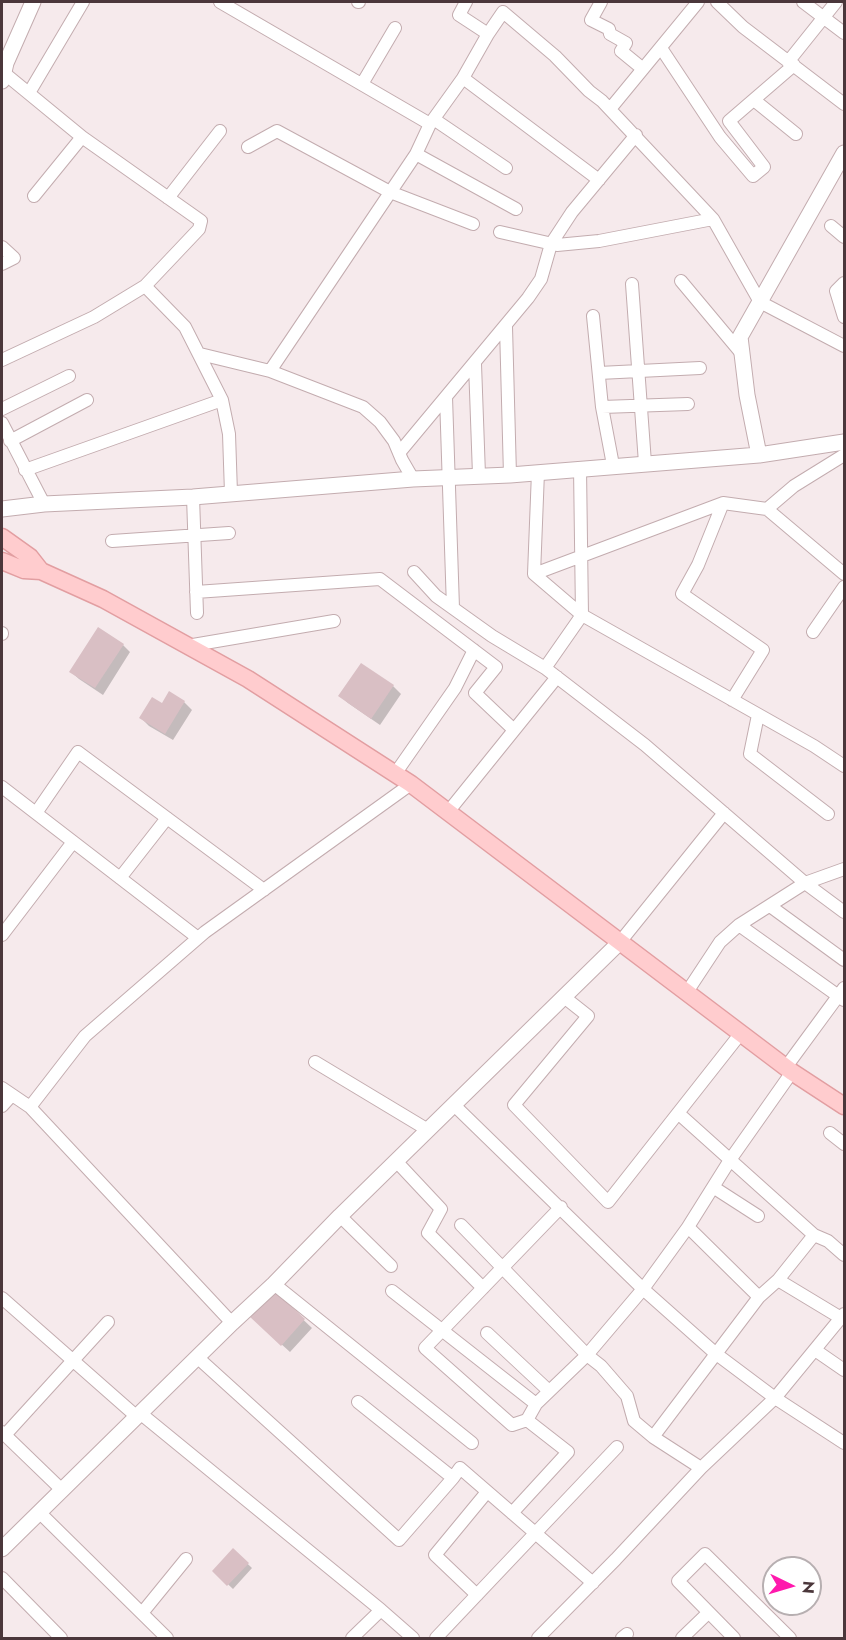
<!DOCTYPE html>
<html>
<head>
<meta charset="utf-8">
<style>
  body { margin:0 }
  #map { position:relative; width:846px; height:1640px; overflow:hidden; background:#f6eaec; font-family:Jost,sans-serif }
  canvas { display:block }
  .frame { position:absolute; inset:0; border:3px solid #4b373b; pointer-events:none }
  .north { position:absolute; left:762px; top:1556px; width:60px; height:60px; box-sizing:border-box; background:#fff; border:2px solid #b7afb1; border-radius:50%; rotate:95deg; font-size:16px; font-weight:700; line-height:24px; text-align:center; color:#4b373b }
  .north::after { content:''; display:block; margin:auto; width:21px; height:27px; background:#ff19ad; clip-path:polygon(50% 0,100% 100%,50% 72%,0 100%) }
</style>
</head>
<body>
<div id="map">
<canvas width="846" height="1640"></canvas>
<div class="frame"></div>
<div class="north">N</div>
</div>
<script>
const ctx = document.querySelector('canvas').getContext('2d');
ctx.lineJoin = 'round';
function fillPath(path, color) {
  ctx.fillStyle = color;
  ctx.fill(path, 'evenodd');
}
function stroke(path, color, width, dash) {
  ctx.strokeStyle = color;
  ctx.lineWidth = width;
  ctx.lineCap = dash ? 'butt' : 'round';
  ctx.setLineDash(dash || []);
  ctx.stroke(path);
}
const shadow = new Path2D(`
  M123,645l7,7 -27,43 -24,-16 -8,-7z
  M393,686l8,8 -21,31 -32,-22 -8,-7z
  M184,702l8,8 -19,30 -24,-14 -8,-8 22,-13z
  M273,1291l39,37 -22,24 -32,-29z
  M233,1550l19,18 -19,21 -19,-18z`);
const building = new Path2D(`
  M98,627l26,17 -29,44 -26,-16z
  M361,663l33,22 -23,34 -33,-23z
  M169,691l16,10 -20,33 -26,-16 13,-21 10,6z
  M273,1289l32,30 -24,27 -32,-30z
  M233,1548l16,15 -22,23 -15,-15z`);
const minor = new Path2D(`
  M220,2l210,122
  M358,2h1
  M466,2l-7,13 29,19
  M601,2l-10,18 18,9 1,5 16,9 -5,8 22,18
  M717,2l26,25 101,77
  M803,2l41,31
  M661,48l59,89 33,39 11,-9 -35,-46 65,-56
  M788,62l48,-60
  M4,73l78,64 -48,59
  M463,78l136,102
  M362,84l33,-56
  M29,93l54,-91
  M754,100l42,34
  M610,109l88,-107
  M435,120l71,48
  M248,147l29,-16 113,61 83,32
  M416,154l100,55
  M168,198l52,-67
  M831,226l13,11
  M500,232l57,13 42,-4 114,-22
  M2,247l12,11 -12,6
  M681,281l61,73
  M844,283l-8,8 8,26
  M632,284l13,179
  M145,286l40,41 37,73 7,34 2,59
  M593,316l9,91 11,58
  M506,327l4,148
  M200,354l70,17
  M2,360l92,-43 51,-31 54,-57 2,-8 -119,-84
  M475,364l4,111
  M599,373l101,-5
  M446,397l7,211
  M602,407l86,-3
  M2,409l67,-33
  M2,423l42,81
  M10,441l77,-41
  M399,453l129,-155 13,-19 10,-35 21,-32 64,-77
  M25,470l197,-70
  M538,472l-4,102 189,-71 44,6 27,-23 50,-31
  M413,479l-11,-19 -8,-19 -14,-19 -17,-15 -93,-36 146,-217 14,-30 33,-46 25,-44 15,-22 52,44 34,35 13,10 111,118 47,83 84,44
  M193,497l4,116
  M723,503l-25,62 -16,29 81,56 -31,50
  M767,509l77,65
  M112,541l117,-8
  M414,572l22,24 56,40 53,32 100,77 160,138 39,29
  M534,574l48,41 232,131 30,20
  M196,592l184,-13 116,88 -21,26 39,37
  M813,632l31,-45
  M2,633v1
  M187,646l147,-25
  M545,668l37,-53 -2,-147
  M758,715l-8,39 78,60
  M395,774l60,-86 19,-38
  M2,787l196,151
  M448,812l109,-135
  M36,813l42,-61 186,138
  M120,878l47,-60
  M770,906l74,54
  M739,925l105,75
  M2,935l71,-93
  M620,942l104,-129
  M687,992l33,-50 19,-17 66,-42 39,-14
  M564,997l24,19 -74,89 94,97 133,-169
  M315,1062l113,68
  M786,1067l58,-79
  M2,1088l28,19 55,-71 120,-104 206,-148
  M454,1105l189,184 72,64 60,45 69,45
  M2,1106l9,-10
  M30,1107l202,216
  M830,1133l14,11
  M396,1161l45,48 -13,24 55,55
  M713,1187l45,29
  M561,1207l-136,141 87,77 15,-5 9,-16 51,-49 56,-66 45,-62 42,-67 62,-88
  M340,1216l51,50
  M461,1225l126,130 14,11 26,30 7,25 19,16 48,31
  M688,1227l71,70
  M814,1235l14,6 16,14
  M778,1280l63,38
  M274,1284l198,159
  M392,1291l144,113
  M2,1298l134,118
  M487,1333l62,58
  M815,1350l29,20
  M197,1357l202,183 54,-62
  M358,1402l95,76 7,-10 133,115
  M140,1413l241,197 32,28
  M2,1432l60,58
  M5,1435l103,-113
  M653,1437l106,-140 19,-17 36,-45 -136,-122
  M39,1512l128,126
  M512,1513l56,-61 -41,-32
  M2,1578l59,60
  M477,1595l-42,-40 52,-63
  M142,1613l44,-54
  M352,1638l29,-28
  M436,1638l181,-191
  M538,1638l78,-79 85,-91 74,-70 69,-84
  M622,1638l5,-4
  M682,1638l26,-25
  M734,1638l-56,-57 27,-27 85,84`);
const tertiary = new Path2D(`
  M2,81l4,-18 27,-61
  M759,455l-12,-60 -7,-58 104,-184
  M2,509l42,-5 149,-7 220,-18 97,-4 249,-20 85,-13
  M2,1549l230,-226 42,-39 66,-68 280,-274`);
const secondary = new Path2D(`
  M2,537l28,20 11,14
  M2,561l22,9 17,1 62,28 145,80 163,105 381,288 52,34`);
fillPath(shadow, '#0003');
fillPath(building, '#d9bfc4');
stroke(minor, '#c3acaf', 14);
stroke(tertiary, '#c3acaf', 17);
stroke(secondary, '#e29ea1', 19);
stroke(minor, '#fff', 12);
stroke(tertiary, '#fff', 15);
stroke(secondary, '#ffccce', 16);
</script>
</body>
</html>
